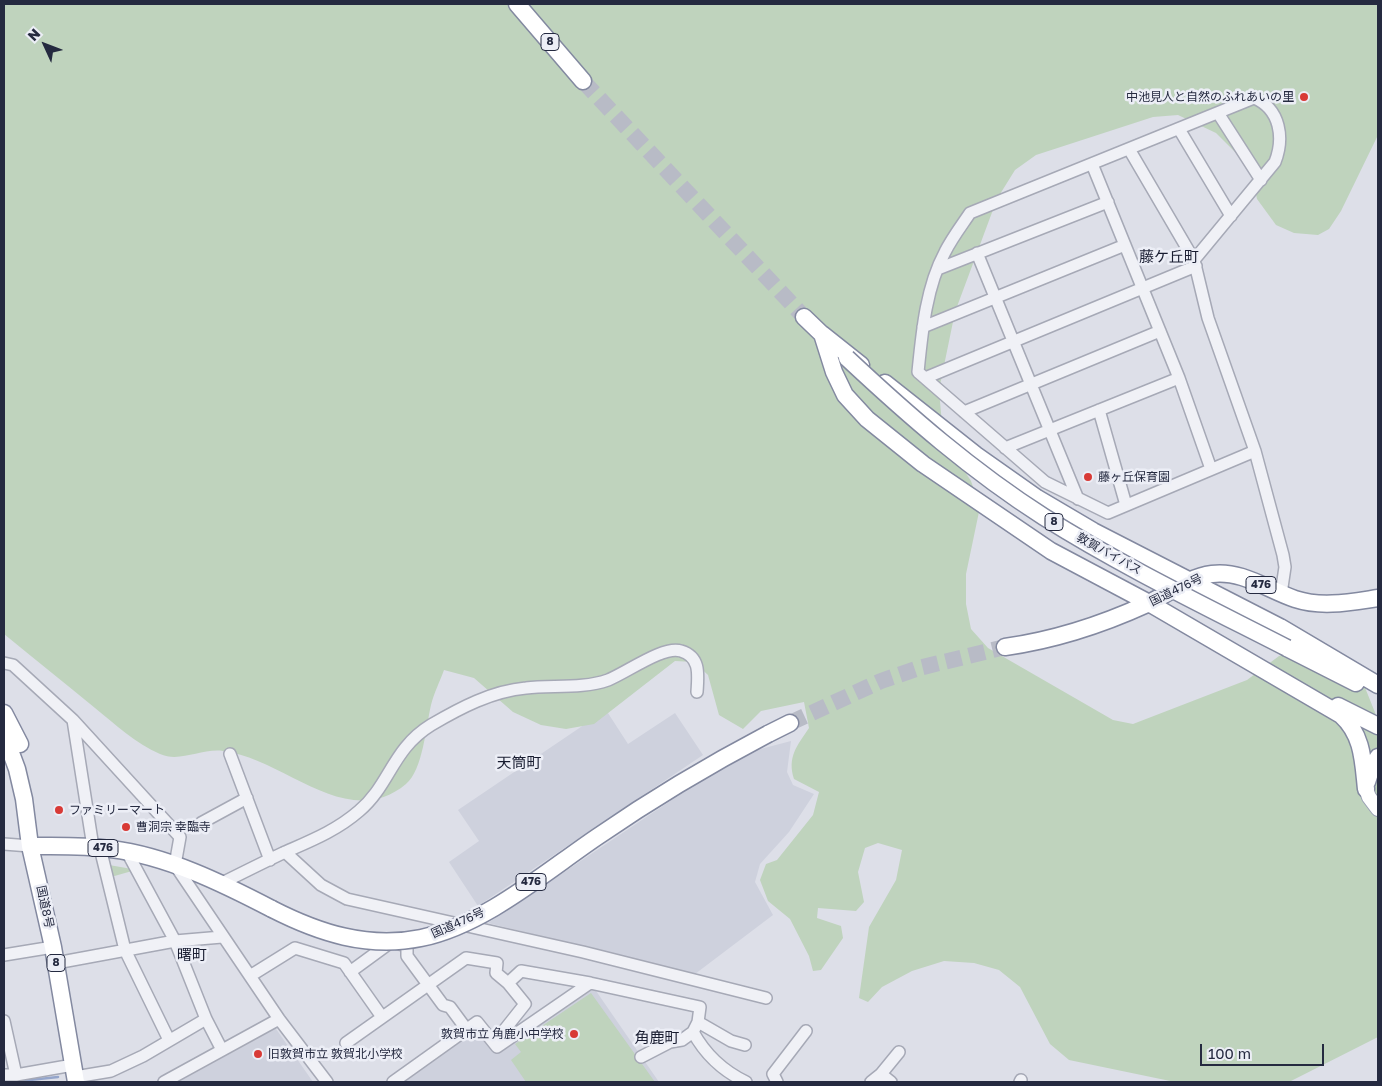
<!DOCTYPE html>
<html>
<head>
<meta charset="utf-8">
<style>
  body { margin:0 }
  #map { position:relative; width:1382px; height:1086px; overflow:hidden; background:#dddfe8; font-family:"Golos Text",sans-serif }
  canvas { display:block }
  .frame { position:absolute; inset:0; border:5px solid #252a40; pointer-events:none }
  .north { position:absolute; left:20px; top:20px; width:50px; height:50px; -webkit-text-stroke:4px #eceef6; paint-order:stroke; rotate:313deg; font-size:14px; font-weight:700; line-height:20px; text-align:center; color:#252a40 }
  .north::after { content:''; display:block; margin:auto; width:18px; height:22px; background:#252a40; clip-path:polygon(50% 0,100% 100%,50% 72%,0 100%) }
  .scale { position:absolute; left:1200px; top:1044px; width:124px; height:22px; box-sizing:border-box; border:2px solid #252a40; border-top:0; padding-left:6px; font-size:15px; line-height:18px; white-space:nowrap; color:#252a40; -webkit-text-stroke:4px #eceef6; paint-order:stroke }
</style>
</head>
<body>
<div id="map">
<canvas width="1382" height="1086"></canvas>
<div class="frame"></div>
<div class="north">N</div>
<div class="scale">100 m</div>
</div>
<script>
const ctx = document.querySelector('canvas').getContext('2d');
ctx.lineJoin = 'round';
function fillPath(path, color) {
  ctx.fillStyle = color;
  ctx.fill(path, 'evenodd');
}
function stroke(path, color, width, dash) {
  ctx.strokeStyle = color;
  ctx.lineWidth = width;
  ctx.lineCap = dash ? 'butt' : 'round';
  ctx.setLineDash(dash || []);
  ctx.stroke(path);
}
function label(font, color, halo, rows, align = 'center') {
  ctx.font = font + ' "Golos Text","Noto Sans JP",sans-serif';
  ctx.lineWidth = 5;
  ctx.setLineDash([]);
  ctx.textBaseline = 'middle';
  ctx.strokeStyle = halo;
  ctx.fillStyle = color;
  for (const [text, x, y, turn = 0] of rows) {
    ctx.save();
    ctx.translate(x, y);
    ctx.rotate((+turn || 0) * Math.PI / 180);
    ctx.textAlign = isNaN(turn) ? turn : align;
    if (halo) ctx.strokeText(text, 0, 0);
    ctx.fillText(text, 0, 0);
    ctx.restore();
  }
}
const built = new Path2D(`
  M606,710l22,34 47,-31 28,42 -225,151 -29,-44 30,-21 -21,-31z
  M791,741l-4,31 6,13 21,9 -25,38 -29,32 -5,18 18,33 -78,59 -207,-51 236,-158 29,-14z
  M594,988l65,94h-256l74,-53 19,23 92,-63z
  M274,1026l39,56h-143z`);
const green = new Path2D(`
  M4,4h1374v131l-37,76 -12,18 -11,6 -24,-2 -18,-8 -19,-26 -5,-25 -17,-22 -19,-19 -38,-18 -25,2 -117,38 -21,15 -18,29 -42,113 -16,78 3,34 14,34 15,23 9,26 -14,67v30l5,25 17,19 125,72 20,4 114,-44 32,-24 25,-8 60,37 14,35v317l-89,45h-114l-106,-22 -19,-16 -30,-57 -21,-17 -25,-7 -30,-2 -32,10 -30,16 -14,15 -9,-4 10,-71 27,-47 6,-30 -24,-7 -13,5 -7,24 6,30 -8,9 -38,-3 -1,10 24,8 2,12 -22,32 -8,1 -4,-15 -19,-37 -22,-18 -8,-21 6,-16 11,-4 36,-45 6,-23 -25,-13c-7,-22 3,-33 15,-51l-5,-26 -43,9 -18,18 -24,-14 -11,-40 -14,-13 -19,-1 -81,63 -28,5 -25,-4 -28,-13 -39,-34 -30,-8c-4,11 -10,23 -13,35 -5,21 -8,65 -25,79 -59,49 -122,-26 -183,-33 -21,-3 -43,12 -63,3 -24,-10 -45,-30 -65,-46 -30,-25 -61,-49 -91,-74z
  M109,865l23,4v2l-21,6z
  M591,993l64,89h-129l-15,-22 10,-8 -6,-8z`);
const stream = new Path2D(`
  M11,1082l47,-5`);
const highwayTunnel = new Path2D(`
  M583,81l221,236
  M790,723l91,-42 38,-13 86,-21`);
const minor = new Path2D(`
  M1218,113l43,67
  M1179,129l52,87
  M1129,149l65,111 14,58 47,133 28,104 2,12 -4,27
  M1092,164l87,214 32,91
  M977,253l101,246
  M1194,260l81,-98c9,-23 6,-53 -21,-64l-284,115c-8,12 -18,25 -25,39 -19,35 -23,80 -27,120l127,110 63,31 147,-62
  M938,269l170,-67
  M923,327l202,-82
  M925,378l271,-112
  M1099,410l27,95
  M964,412l196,-81
  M1005,448l174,-70
  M4,663l9,2 60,55 107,117 -5,28 104,154 48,63
  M73,720l20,127
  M230,754l40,106
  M201,823l46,-25
  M4,844l26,2
  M100,848l25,102 44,90
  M127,852l48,89 31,78 16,31
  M285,852l36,33 26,14 236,53 183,46
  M222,883c20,-10 40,-20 61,-30 27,-12 53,-22 76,-42 31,-26 33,-62 72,-86 29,-17 61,-34 95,-37 26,-3 57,1 82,-8 18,-7 56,-35 73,-29 20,6 17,24 16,41
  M4,955l49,-8
  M56,963l119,-22 47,-4
  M350,972l41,-30 16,4v10l36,49 7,2 17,23
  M250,976l45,-28 49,15 38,54
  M4,1021l12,54
  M698,1022l33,19 14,4
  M693,1032c12,22 30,39 53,50
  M346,1043l120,-85 31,5 -1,10 12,10 13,-12 69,12 110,24 -2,15 -5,10 -11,8 -12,2 -29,15
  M494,1043l31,-39 -17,-21
  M881,1074l18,-22
  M4,1075h12l57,-10
  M75,1077l36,-6 32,-15 63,-37
  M164,1082l115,-63
  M393,1082l84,-60 20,25 93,-64
  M777,1082l-4,-8 33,-43
  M871,1082l10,-8 10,8
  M1020,1082l1,-2`);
const major = new Path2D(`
  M1366,789l3,8 9,12`);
const highway = new Path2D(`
  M517,4l66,77
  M804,317l25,24
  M822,334l12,38 11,23 22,24 56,45 128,87 98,52 192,112c22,20 22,46 25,74
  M822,334l39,31
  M885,383l91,72 61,43 56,33 187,96 98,58
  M1005,647c50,-7 96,-22 142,-43 21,-10 41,-27 65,-30 30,-4 56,16 83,25 27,9 56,3 83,-1
  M1287,648l69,35
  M1338,706l40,20
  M4,713l16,31
  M4,734l13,35 7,30 6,47 23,101 23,135
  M768,734l22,-11
  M1367,782l5,-15 6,-10
  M30,846c27,0 54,-1 81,3 56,7 111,34 161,60`);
const highwayBridge = new Path2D(`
  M847,358c62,58 125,113 197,159 78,49 161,89 243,131
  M272,909c47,24 96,40 149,29 63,-13 123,-65 176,-101 55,-38 112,-72 171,-103`);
const markers = [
  [1304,97,5,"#d83a36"],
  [1088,477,5,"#d83a36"],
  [59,810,5,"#d83a36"],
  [126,827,5,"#d83a36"],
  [574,1034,5,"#d83a36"],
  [258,1054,5,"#d83a36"]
];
const shields = [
  [550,42,18],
  [1054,522,18],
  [1261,585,30],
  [103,848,30],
  [531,882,30],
  [56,963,18]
];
const shieldNames = [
  ["8",550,42],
  ["8",1054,522],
  ["476",1261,585],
  ["476",103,848],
  ["476",531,882],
  ["8",56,963]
];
const poiNames = [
  ["中池見人と自然のふれあいの里",1294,97,"right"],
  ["藤ヶ丘保育園",1098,477],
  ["ファミリーマート",69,810],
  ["曹洞宗 幸臨寺",136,827],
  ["敦賀市立 角鹿小中学校",564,1034,"right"],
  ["旧敦賀市立 敦賀北小学校",268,1054]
];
const streetNames = [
  ["敦賀バイパス",1109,554,29],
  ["国道476号",1176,590,-26],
  ["国道8号",45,907,78],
  ["国道476号",458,923,-24]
];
const quarterNames = [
  ["藤ケ丘町",1169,257],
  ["天筒町",519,763],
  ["曙町",192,955],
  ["角鹿町",657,1038]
];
fillPath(built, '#ced1dd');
fillPath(green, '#bfd3bd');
stroke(stream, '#94a5cb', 2.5);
stroke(highwayTunnel, '#b8bbc6', 16, [16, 8]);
stroke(minor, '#a6a9b6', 14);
stroke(major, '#9ba1b5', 16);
stroke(highway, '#8389a0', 19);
stroke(minor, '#f0f1f6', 11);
stroke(major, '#fff', 14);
stroke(highway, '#fff', 16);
stroke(highwayBridge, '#8389a0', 19, []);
stroke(highwayBridge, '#fff', 16);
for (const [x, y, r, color] of markers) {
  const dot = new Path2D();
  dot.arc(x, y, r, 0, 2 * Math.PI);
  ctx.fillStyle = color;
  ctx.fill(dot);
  stroke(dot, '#eceef6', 2);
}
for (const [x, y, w] of shields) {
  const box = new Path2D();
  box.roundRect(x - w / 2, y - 8.5, w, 17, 4);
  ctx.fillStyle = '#eceef6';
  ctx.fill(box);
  stroke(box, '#252a40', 1);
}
label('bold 11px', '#252a40', null, shieldNames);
label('12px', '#252a40', '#eceef6', poiNames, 'left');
label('12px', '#252a40', '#eceef6', streetNames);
label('15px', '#181c30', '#eceef6', quarterNames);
</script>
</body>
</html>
